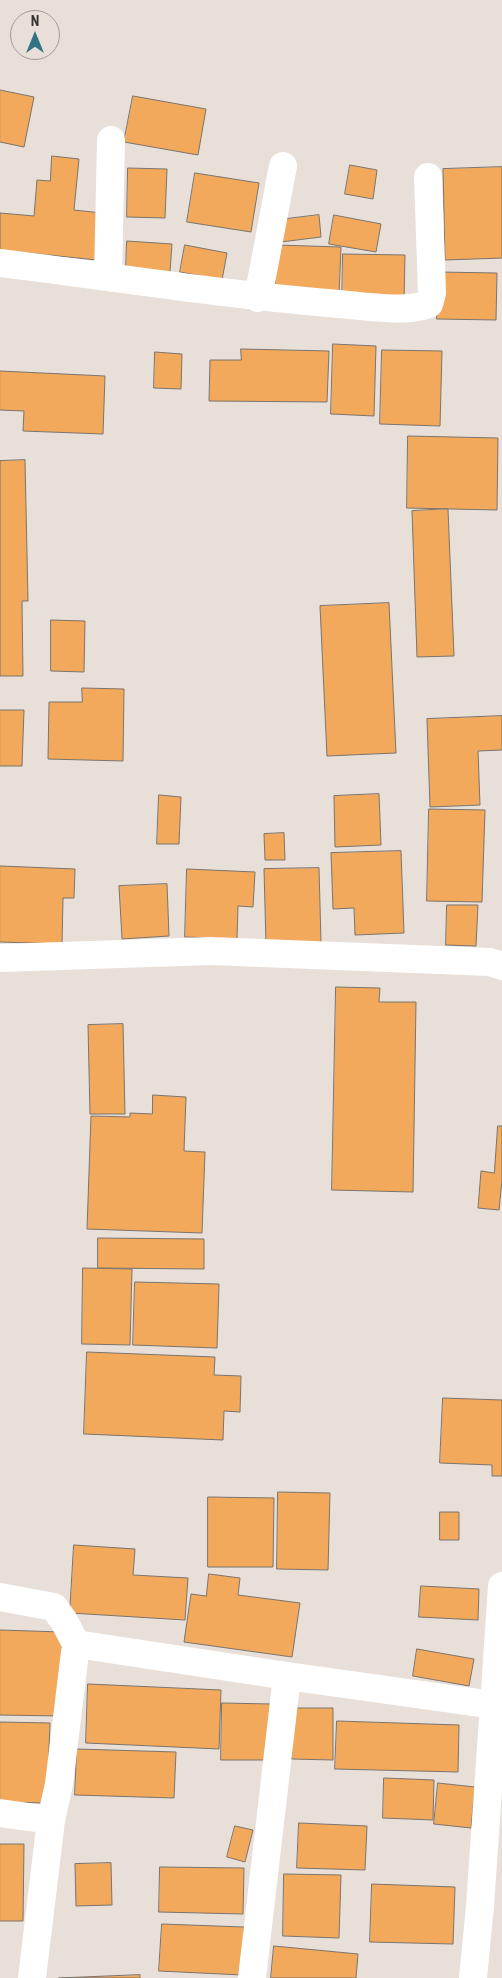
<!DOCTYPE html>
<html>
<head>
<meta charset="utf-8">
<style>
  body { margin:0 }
  #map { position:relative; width:502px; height:1978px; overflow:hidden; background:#e7dfd8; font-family:"Roboto Condensed",sans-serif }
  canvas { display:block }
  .north { position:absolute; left:10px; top:10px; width:50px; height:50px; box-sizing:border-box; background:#e7dfd8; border:1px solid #a19b95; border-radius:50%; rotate:0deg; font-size:14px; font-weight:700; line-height:20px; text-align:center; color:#373431 }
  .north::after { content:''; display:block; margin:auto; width:18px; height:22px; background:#317285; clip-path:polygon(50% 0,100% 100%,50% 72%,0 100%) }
</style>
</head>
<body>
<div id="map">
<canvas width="502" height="1978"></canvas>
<div class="north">N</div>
</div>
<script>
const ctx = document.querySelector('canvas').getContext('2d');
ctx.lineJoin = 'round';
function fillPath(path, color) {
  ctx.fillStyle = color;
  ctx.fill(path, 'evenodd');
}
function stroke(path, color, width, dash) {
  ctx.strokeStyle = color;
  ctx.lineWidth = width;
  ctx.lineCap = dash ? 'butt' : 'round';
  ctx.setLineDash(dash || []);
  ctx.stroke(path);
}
const building = new Path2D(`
  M0,90l34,7 -10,50 -24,-5z
  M133,96l73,13 -8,46 -74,-13z
  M52,156l27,3 -5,51 28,3 -5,47 -97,-10v-37l34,3 3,-36 13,1z
  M350,165l27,5 -4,29 -28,-5z
  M502,167v91l-57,2 -2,-91z
  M128,168l39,1 -2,49 -38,-1z
  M195,173l64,10 -8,49 -64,-10z
  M319,215l2,22 -40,5 -3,-22z
  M334,215l47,9 -5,28 -47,-8z
  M127,241l45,3 -2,28 -44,-3z
  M185,245l42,8 -5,27 -42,-8z
  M277,245l64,2 -2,49 -64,-2z
  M343,254l62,1 -1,47 -62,-1z
  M438,272l59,1 -1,47 -59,-1z
  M333,344l43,2 -2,70 -43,-2z
  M241,349l88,2 -2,51 -118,-1 1,-41h31z
  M382,350l60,1 -2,75 -60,-2z
  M155,352l27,2 -1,35 -27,-1z
  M0,371l105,5 -2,58 -80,-3 1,-20 -24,-1z
  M408,436l90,2 -1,72 -90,-2z
  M25,460l3,141h-6l1,75h-23v-215z
  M448,509l6,147 -37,1 -5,-146z
  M389,603l7,150 -69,3 -7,-150z
  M51,620l34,1 -1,51 -33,-1z
  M82,688l42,1 -1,72 -75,-2 1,-57h33z
  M0,710h24l-2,56h-22z
  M502,716v34l-24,1 2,54 -50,2 -3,-88z
  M379,794l2,51 -46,2 -1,-51z
  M159,795l22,2 -2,47h-22z
  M429,809l56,1 -3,92 -55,-1z
  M284,833l1,27h-20l-1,-26z
  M401,851l3,82 -49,2 -1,-27 -21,1 -2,-56z
  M0,866l75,3 -1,29h-11l-1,46 -62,-2z
  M319,868l2,74 -55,2 -2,-75z
  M187,869l68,3 -2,35 -15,-1 -1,33 -52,-2z
  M167,884l2,52 -47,3 -3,-53z
  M447,905h31l-2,41 -30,-1z
  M336,987l44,1 -1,14h37l-3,190 -81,-2z
  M123,1024l2,90h-35l-2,-89z
  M153,1095l33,2 -2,54 21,1 -3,81 -115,-4 4,-113 39,1v-4l22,1z
  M498,1126h4v54l-3,30 -21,-2 3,-37 13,2z
  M98,1238l106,1v30l-106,-1z
  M83,1268l49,1 -2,76 -48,-1z
  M135,1282l84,2 -2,64 -84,-3z
  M87,1352l128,5 -1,18 27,1 -1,36 -16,-1 -1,29 -139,-6z
  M443,1398l59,2v76h-10v-11l-52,-2z
  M278,1492l52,1 -2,77 -51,-1z
  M208,1497l66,1 -1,69h-65z
  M440,1512h19v28h-19z
  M74,1545l61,4 -2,26 55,3 -3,42 -115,-7z
  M209,1574l31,4 -2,17 62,8 -8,54 -108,-15 7,-48 15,2z
  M421,1586l58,3 -1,31 -59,-3z
  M0,1630l62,2 -2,84 -60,-1z
  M417,1649l57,10 -5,27 -56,-10z
  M88,1684l133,6 -2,59 -133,-6z
  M222,1703l50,1 -1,56h-50z
  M293,1708h40v52l-41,-1z
  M337,1721l122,4 -1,47 -123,-3z
  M0,1722l50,1 -3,80 -47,-1z
  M77,1749l99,3 -2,46 -99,-3z
  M384,1778l50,2 -1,40 -50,-2z
  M438,1783l37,4 -4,41 -37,-4z
  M299,1823l68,3 -2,44 -68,-2z
  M235,1826l18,4 -8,32 -18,-5z
  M0,1844h24l-1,77h-23z
  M111,1863l1,42 -36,1 -1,-42z
  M160,1867l84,1 -1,46 -84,-2z
  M284,1874l57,1 -2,63 -56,-2z
  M372,1884l83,3 -2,57 -83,-2z
  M162,1924l82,3 -2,48 -83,-4z
  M274,1946l84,8 -2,24h-85z
  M140,1975v3h-81z`);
const street = new Path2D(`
  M0,263c113,14 225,32 339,41 24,2 68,9 90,0l3,-11 -4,-116
  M108,277l3,-137
  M258,298l25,-132
  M0,958l211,-7 279,11 12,4
  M0,1597l54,10 10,14 12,23 211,32 207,29 -5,71
  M494,1705l8,-119
  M0,1813l51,7 8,-36 17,-140
  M32,1978l19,-158
  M252,1978l35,-302
  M473,1978l7,-72 9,-130 13,1`);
fillPath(building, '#f2a95b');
stroke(building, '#7b746d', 1);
stroke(street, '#fff', 28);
</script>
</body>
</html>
